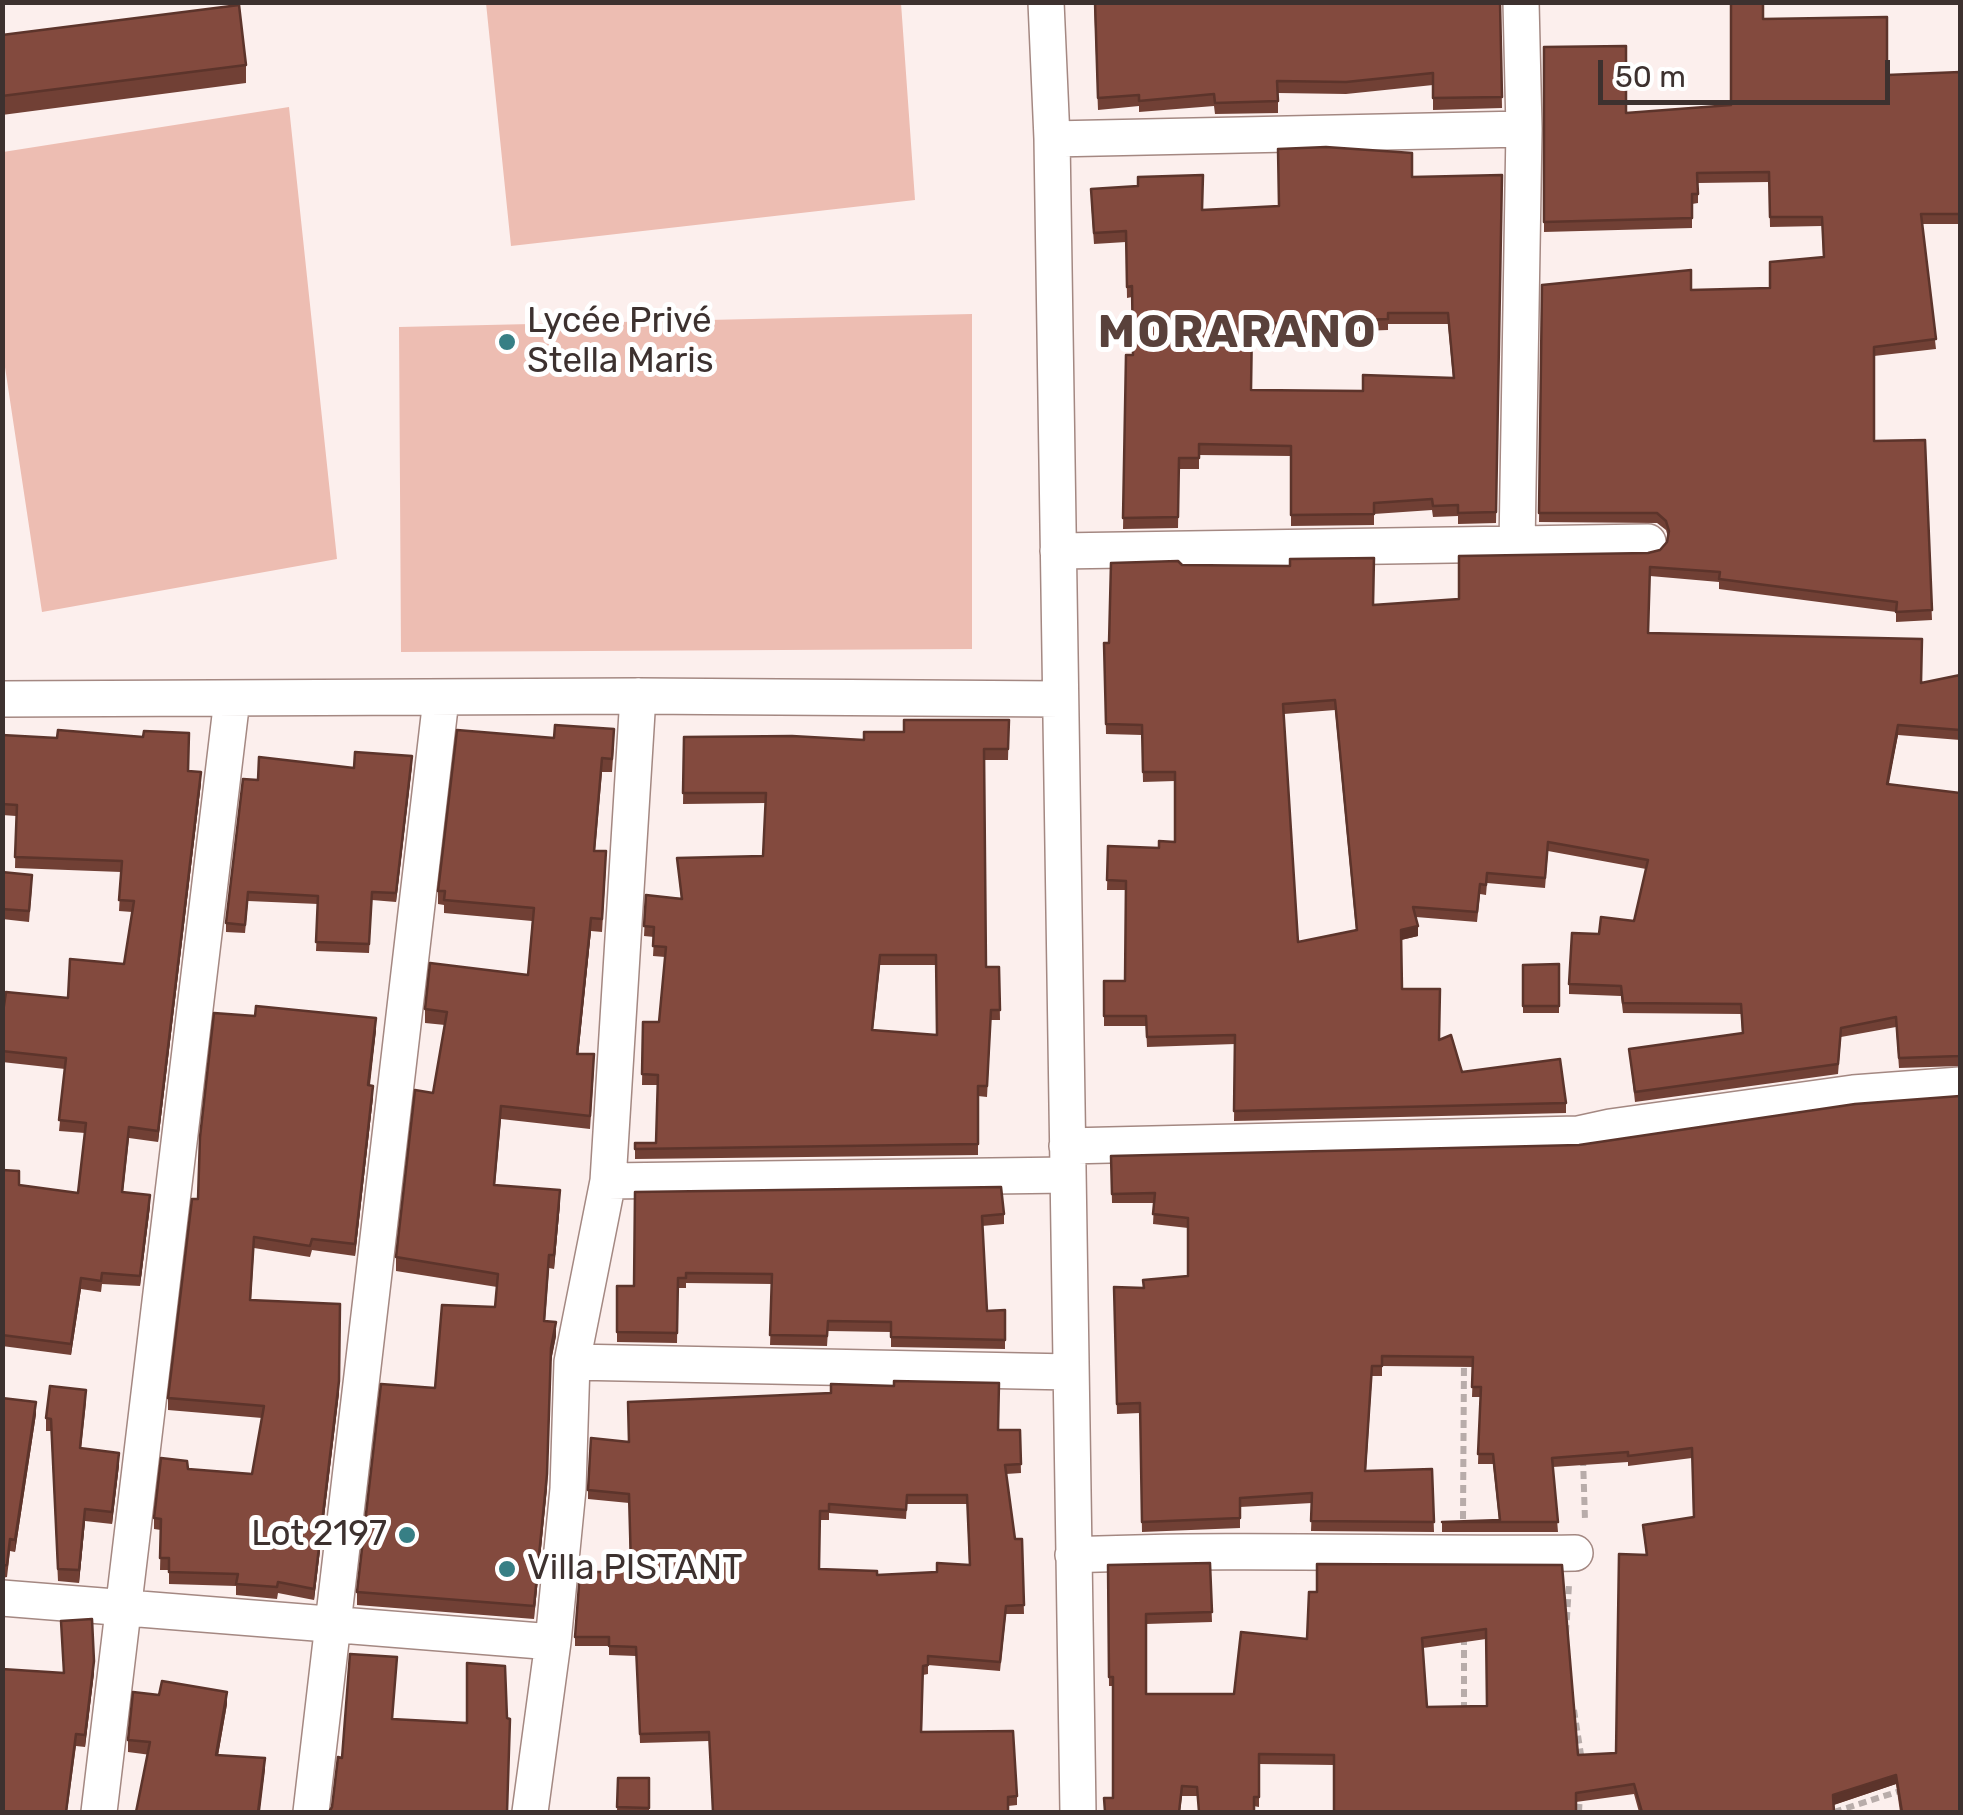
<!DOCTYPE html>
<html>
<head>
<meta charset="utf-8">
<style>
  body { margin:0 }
  #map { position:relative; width:1963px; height:1815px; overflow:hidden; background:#fcefed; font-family:Rubik,sans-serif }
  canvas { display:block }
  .frame { position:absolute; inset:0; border:5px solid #3d312f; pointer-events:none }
  .scale { position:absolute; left:1598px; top:60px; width:292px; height:45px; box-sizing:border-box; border:5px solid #3d312f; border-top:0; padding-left:12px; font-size:30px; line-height:35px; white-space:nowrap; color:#3d312f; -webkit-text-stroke:8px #fff; paint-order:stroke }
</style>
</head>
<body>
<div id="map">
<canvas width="1963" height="1815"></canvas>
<div class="frame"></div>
<div class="scale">50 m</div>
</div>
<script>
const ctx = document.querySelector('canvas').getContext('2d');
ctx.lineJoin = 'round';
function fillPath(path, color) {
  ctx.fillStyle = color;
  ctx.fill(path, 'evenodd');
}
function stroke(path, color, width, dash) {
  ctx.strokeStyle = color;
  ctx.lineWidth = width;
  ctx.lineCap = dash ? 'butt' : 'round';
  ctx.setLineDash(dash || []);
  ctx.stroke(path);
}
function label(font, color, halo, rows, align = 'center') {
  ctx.font = font + ' Rubik,sans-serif';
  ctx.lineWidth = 10;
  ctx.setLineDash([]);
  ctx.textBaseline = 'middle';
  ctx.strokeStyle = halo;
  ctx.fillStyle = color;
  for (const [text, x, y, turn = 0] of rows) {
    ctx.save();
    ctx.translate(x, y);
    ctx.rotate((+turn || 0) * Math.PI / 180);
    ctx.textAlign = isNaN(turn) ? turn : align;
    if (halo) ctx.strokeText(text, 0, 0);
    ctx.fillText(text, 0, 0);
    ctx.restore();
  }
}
const green = new Path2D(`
  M486,3h415l14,197 -404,46z
  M289,107l48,452 -295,53 -39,-258v-202z
  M972,314v335l-571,3 -2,-325z`);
const path = new Path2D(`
  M1583,1458l2,62
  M1463,1519l1,-157
  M1566,1633l3,-48
  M1464,1637v77
  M1574,1710l8,51
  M1579,1812l1,-18
  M1834,1812l69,-22`);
const minor = new Path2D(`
  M1046,2l6,137 26,1673
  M1052,139l472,-10
  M1517,546l7,-417 -3,-127
  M1058,551l590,-9
  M2,699l636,-3 422,3
  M1067,1146l511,-12 32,-7 243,-34 107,-8
  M608,1181l460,-6
  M572,1362l499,10
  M1073,1555c168,-7 335,0 502,-2
  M2,1598l551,44
  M99,1812l133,-1113
  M311,1812l130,-1113
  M530,1812l23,-170 15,-153 4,-127 36,-181 30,-485`);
const wall = new Path2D(`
  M1094,2h406l2,106 -69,2v-25l-87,9 -68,-1v20l-63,1 -1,-8 -75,6v-6l-41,4z
  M1763,19l124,56 73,-3v152h-38l14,125 -62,7v85l51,-1 7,180 -36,2v-10l-177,-23v-7l-69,-6 -2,57 273,50 39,-8v65l-62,-5 -10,49 72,9v273l-61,2 -3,-41 -55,10 -3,37 -203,28 -6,-53 113,-16 -1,-19 -118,-1 -2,-17 -52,-2v-10l30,-50 35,-13 12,-52 -98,-18 -3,37 -58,-5 -1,12 -6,-1 -3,28 -61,-5 2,19 -17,4 1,49 60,83 104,31v10l-332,8 1,-77 -88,3 -1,-21h-42v-45h21l1,-91h-19l1,-44 51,2 16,-6v-61l-32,1 -1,-47 -36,-1 -2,-91h5l73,-78 191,40 86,-6 201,-49 7,-8 1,-5 -2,-7 -9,-7 -118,-1 3,-237 149,5 79,-2 53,-31 -1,-31 -52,1 -1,-45 -71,1v20l-6,1v24l-148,4v-185l82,66 105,-8zM1335,710l21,220 -58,12 -14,-228z
  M2,35l244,30v18l-244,32z
  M1502,175l-6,348 -38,1v-8l-25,1 -1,-7 -58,4v11l-83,1v-70l-92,-1v14h-20l-1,59 -55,1 3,-174h7l-1,-58 -5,1 -1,-56 -32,2 -3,-44 111,10 77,-4 133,-29zM1388,324h60l5,54 -90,13 -111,-1v-55l136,-5z
  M1009,720l-1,40h-24l2,207h13l1,53h-9l-4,77 -9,-1v59l-343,4v-16h21l2,-58h-16l1,-63h16l6,-65 -12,-1 1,-19 -10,-1 2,-41 35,3 -4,-40 86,-2 3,-53 -83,1 1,-67 180,3 40,-8zM880,965h56l1,70 -64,-5z
  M2,735l186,36 13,12 -43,359 -29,-4 -6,54 27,14 -10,80 -38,-2 -1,8 -20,-3 -10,66 -69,-9v-176l17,15 59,8 7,-60 -26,-2 6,-62 -63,-7v-43l66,-21 56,-34 8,-52 -13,-1 2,-39 -106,-4 1,-52 -14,-1z
  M614,743l-2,29h-10l-7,79 11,14 -4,67 -11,-1 -13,123 16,14 -4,61 -89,-10 -6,66 65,19 -6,65 -5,-1 -4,53 11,15 -5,25 -4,127 -13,131 -177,-14v-13l78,-204 60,-81 2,-20 -101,-16v-14l37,-164 12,-68 -20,-2v-14l103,-34 4,-54 -88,-8v-8l-6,-1v-13z
  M412,765l-16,137 -24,-2 -3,53 -53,-2 2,-47 -70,-3 -3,32 -19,-1v-9l32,-143 96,-12z
  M2,872l30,14 -3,36 -27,-3z
  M1559,964v49h-36v-48z
  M376,1030l-6,55 3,12 -18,159 -43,-6 -2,7 -56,-9 -3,52 88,93 -25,207 -36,-7 -1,6 -41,-4v-9l-67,-2v-14h-9l1,-40 -7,-1v-11l34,-49 64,5 10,-56 -94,-8v-12l30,-199z
  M1579,1145l381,667h-60l-4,-28 -62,21v7h-195l-5,-18 -58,8 -242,-37 -75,-1v43l-62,-11h-15l-2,16h-76l9,-14v-112h-4l-1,-121 102,-2 2,59 -66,2v70h88l73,-55 10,-47 245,-27 16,190 38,-2 30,-198 -3,-30 50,-8 -1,-59 -64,8v-4l-75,5 5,65h-116v-10l57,-2 -6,-56h-15l2,-67h-8l1,-30 -91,-1v10h-10l-6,95 66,-2 2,63 -123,-1 1,-28 -72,4v21l-98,4 -2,-119 -23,1 -3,-127 29,1 45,-12v-48l-35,-4 1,-21h-42l-1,-47zM1486,1639l1,67 -60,1 -4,-59z
  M635,1192l369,22v10l-22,2 5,85 18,29v9l-114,-2v-15l-63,-1 -1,15 -57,-1 2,-61 -86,-1v5h-8l-1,55 -60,-1v-56h17z
  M2,1398l34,16 -21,138 -5,-1 -3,26 -5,1z
  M86,1402l-5,46 38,17 -7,59 -27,-3 -6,62 -21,-2 -7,-150h-5v-13z
  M1020,1430l1,43 -15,1 9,65h7l2,75h-18l-6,57 -72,-6v9l-5,1 -1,57 95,64v9l-9,1 -299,-65 -69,2 -4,-87 -27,-1v-9h-34v-9l45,-65 10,-6 -1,-63 -41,-4v-9l40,-48zM907,1504h60l2,61 -32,7 -60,3 -58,-6 1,-49h9v-7l77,6z
  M63,1673h31l-9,74 -9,-1 -9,66h-65z
  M227,1704l-9,51 47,15 -137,-18v-12z
  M618,1778h31v34h-32z`);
const shadedWall = new Path2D(`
  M1898,725v10l-11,59v-10z
  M412,756v9l-16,137v-9z
  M201,772v11l-43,359v-11z
  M591,918v13l-14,136v-13z
  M1418,926v10l-17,4v-10z
  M376,1018v12l-8,67v-12z
  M373,1086v11l-18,159v-12z
  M560,1190v14l-6,65v-14z
  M150,1195v11l-10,80v-10z
  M81,1278v11l-10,66v-11z
  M340,1304l-1,89 -25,207v-11z
  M556,1322v14l-5,25 -4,127 -13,131 17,-271z
  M36,1402v12l-21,138v-12z
  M119,1453v12l-7,59v-12z
  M85,1509v12l-6,62v-13z
  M94,1661v12l-9,74v-12z
  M227,1692v12l-11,63v-12z
  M265,1758v12l-5,42h-2z
  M1896,1775v9l-63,21v-10z`);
const building = new Path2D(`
  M1095,2h405l2,95 -69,1v-25l-87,9 -69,-1 1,20 -63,2 -1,-9 -75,7v-6l-41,3z
  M1731,2h32v17l124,-2v58l73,-3v142h-39l15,125 -62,8v94l51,-1 7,170 -36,2 1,-10 -178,-23 1,-7 -70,-5 -2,66 274,6 -1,44 39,-8v55l-62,-5 -11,59 73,9v263l-61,2 -3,-41 -55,11 -3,36 -203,28 -6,-43 114,-16 -2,-29 -118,-1 -2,-17 -52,-2 3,-51 27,1 2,-17 33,4 14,-61 -100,-18 -3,36 -58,-5 -1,12 -6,-1 -3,28 -64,-5 5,19 -17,4 1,59h38l-1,51 12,-5 11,37 98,-13 6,44 -332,8 1,-76 -88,2 -1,-21h-42v-35h21l1,-100 -19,-1 1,-34 51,2v-7l16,1v-70h-32l-1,-47 -36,-1 -2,-81h5l2,-80 67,-2 4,4 108,1v-7l84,-1 -1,47 86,-6v-43l189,-3 12,-3 7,-8 2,-11 -3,-10 -9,-8h-118l3,-228 149,-15v20l79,-2v-26l54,-5 -2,-40h-52l-1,-45 -72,1 1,21h-6v24l-148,4v-175l82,-1v67l105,-8zM1335,700l22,230 -59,12 -15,-238z
  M239,5l7,60 -244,31v-61z
  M1326,147l86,6v24l90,-2 -6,337 -38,1v-8l-25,1 -1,-7 -58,4v11l-83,1v-69l-92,-2v14h-20l-1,59 -55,1 3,-163h7l-1,-69 -5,1 -1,-56 -32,2 -3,-44 47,-3v-9l65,-2 -1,35 77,-4 -1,-57zM1388,313h60l6,65 -91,-3v16l-112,-1 1,-66 136,-5z
  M904,720h105l-1,29h-24l2,218h13l1,43h-9l-4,76h-9v58l-343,5v-6h21l2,-68 -16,-1 1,-52h16l7,-75 -13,-1 1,-19 -10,-1 2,-31 36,4 -5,-41 86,-2 3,-63h-83l1,-56 108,-1 72,4v-8h40zM880,955h56l1,80 -65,-5z
  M555,725l59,4 -2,30 -10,-1 -8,93h12l-4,68 -11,-1 -14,136h17l-4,62 -89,-10 -7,79 66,5 -6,65h-5l-5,66 12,1 -5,26 -4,126 -13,132 -177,-14 24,-208 54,4 7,-83 53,2 3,-33 -102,-17 19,-167 18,3 14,-81 -22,-3 5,-46 98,12 6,-67 -90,-8 1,-9h-7l19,-161 97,8z
  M58,730l85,7 1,-6 45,2 -1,38 13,1 -43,359 -29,-4 -7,65 28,3 -10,81 -38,-3 -1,8 -20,-3 -10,66 -69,-9v-165l17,1v14l59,8 8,-70 -27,-3 7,-62 -64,-7v-32l4,-27 62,6 2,-39 54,5 10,-63 -15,-1 3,-39 -107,-4 2,-52 -15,-1v-69l55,3z
  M355,752l57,4 -16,137 -24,-1 -3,52 -53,-2 2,-46 -70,-4 -3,33 -19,-2 17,-144 15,1 1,-23 95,11z
  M2,872l30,3 -3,36 -27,-2z
  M1559,964v42h-36v-41z
  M256,1006l120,12 -8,67 5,1 -18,158 -43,-5 -2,7 -56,-9 -4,63 90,4 -1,77 -25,208 -36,-7 -1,5 -41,-3 2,-10 -69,-2v-14h-9l1,-39 -7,-1 7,-60 26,3 1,8 64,5 12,-68 -96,-8 24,-199h6l2,-62 14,-124 41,3z
  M1960,1096v716h-58l-6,-37 -63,20 1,17h-192l-8,-28 -58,9v19h-242v-57l-75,-1v43h-5v15h-55l-2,-25 -15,-1 -3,26h-74l-1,-14h9v-121h-4l-1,-112 102,-2 2,49 -66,2v80h88l7,-62 66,7 2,-47h8v-28l245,1 16,190 38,-2 3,-199 28,1 -4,-30 51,-8 -2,-69 -64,8v-4l-76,6 6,64h-116l58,-2 -7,-66h-15l3,-67h-9l1,-30 -91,-1v10h-10l-7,105 67,-2 2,53 -123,-1 1,-28 -72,5v20l-98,4 -2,-119 -23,1 -3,-117 30,1 -1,-8 45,-4v-58l-35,-4 2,-21 -43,1 -1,-38 468,-11 276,-41zM1486,1629l1,77 -60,1 -5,-69z
  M1001,1187l3,27 -22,2 5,95 18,-1v30l-114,-3v-15l-63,-1 -1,15 -57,-1 2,-61 -86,-1v5h-8l-1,55 -60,-1v-46h17l1,-94z
  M894,1381l105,2 -1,47h22l1,34 -16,1 10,74h7l2,66 -18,1 -6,56 -72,-6v9l-5,1 -2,66 92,-1 4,65 -9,1v15h-295l-4,-80 -69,2 -4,-87 -27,-1v-9h-34l5,-65h40v-6h11l-2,-72 -41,-4 3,-52 38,4 -1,-40 203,-9v-9l63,2zM907,1495h60l3,70 -33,-2v9l-60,3v-4l-58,-2 1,-58h9v-7l77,6z
  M50,1386l36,4 -6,58 39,5 -7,59 -27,-3 -6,61 -21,-1 -7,-150 -5,-1z
  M2,1398l34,4 -21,138 -5,-1 -3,26 -5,1z
  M92,1619l2,42 -9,74 -9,-1 -10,78h-64v-143l62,4 -3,-52z
  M350,1654l47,3 -5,62 75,4v-60l38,3 2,52 3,1 -3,93h-178l3,-5 6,-50 4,1z
  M162,1681l65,11 -11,63 49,3 -7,54h-122l14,-70 -22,-2 5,-48 26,3z
  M618,1778h31v30l-32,-1z`);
const markers = [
  [507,342,10,"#377f85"],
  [407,1535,10,"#377f85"],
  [507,1569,10,"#377f85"]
];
const poiNames = [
  ["Lycée Privé",527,322],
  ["Stella Maris",527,362],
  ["Lot 2197",387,1535,"right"],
  ["Villa PISTANT",527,1569]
];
const districtNames = [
  ["MORARANO",1238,334]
];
fillPath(green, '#edbdb2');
stroke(minor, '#a48882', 38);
stroke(path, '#b8acaa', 6, [8, 5]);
stroke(minor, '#fff', 35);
fillPath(wall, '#714035');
fillPath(shadedWall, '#5c342b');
fillPath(building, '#834a3e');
stroke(building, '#5c342b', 2.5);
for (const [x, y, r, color] of markers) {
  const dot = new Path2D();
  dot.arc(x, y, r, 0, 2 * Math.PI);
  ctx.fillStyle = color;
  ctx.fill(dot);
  stroke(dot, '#fff', 4);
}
label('35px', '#3d312f', '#fff', poiNames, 'left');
ctx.letterSpacing = '2.5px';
label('bold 45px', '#59413b', '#fff', districtNames);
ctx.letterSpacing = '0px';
</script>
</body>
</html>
